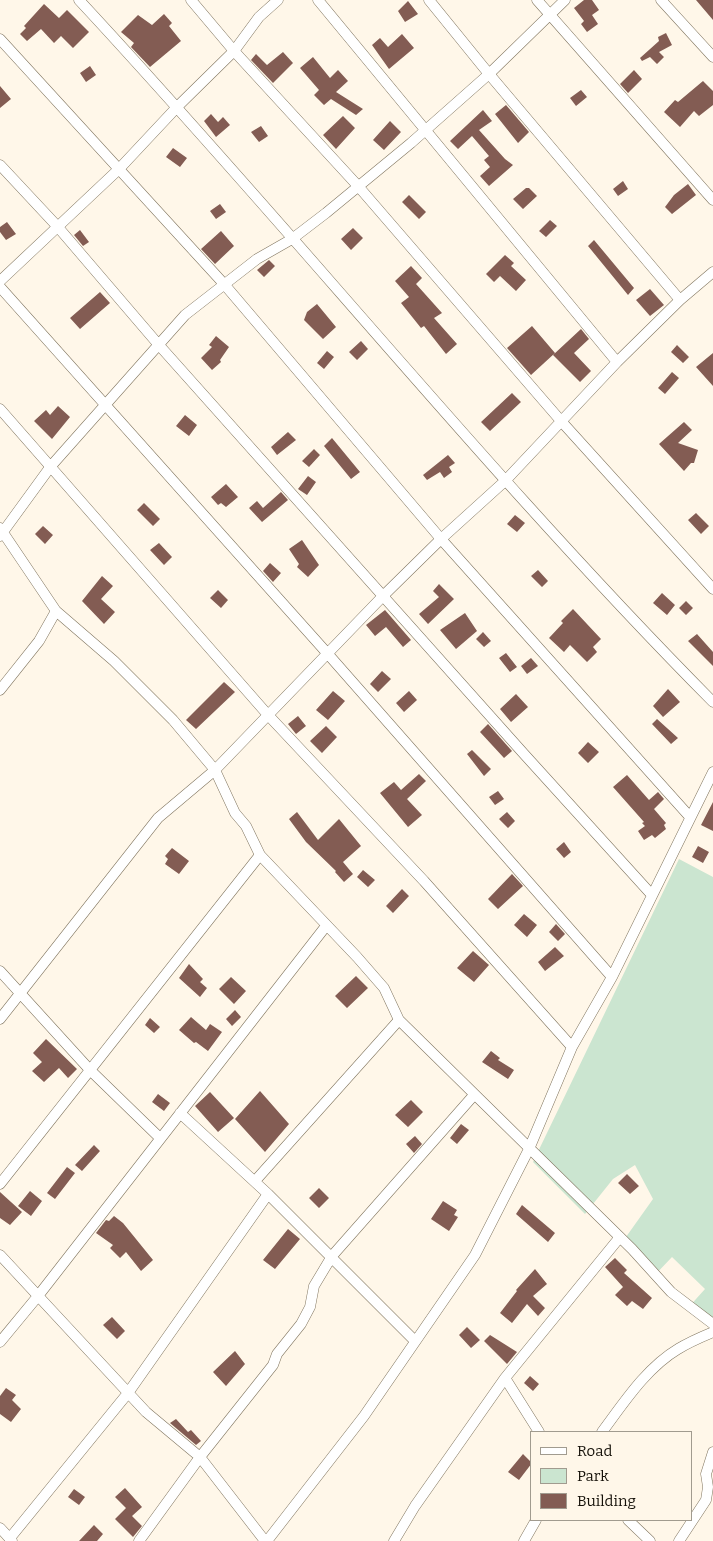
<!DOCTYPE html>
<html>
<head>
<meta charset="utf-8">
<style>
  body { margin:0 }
  #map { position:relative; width:713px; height:1541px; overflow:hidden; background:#fff7e9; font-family:Bitter,serif }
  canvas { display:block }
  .legend { position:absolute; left:530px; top:1431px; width:162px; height:90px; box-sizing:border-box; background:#fff7e9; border:1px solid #a19b8f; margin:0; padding:6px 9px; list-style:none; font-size:15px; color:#141008 }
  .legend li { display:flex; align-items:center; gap:10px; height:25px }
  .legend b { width:25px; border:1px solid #a19b8f }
</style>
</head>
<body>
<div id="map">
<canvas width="713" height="1541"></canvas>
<ul class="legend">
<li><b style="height:6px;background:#fff"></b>Road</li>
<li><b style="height:14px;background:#cbe5d0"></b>Park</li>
<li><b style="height:14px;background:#835c53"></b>Building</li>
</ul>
</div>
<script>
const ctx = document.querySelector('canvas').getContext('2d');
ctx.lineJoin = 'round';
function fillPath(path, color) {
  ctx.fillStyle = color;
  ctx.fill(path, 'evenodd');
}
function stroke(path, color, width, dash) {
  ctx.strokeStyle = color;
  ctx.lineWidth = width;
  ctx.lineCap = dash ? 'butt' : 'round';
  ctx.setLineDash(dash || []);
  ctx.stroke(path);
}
const green = new Path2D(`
  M679,859l34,18v448l-19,-9 -7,-7 18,-20 -33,-32 -19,20 -32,-33 32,-45 -18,-34 -22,14 -28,35 -52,-52z`);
const building = new Path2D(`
  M584,0h8l7,10 -7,5 6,9 -11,8 -6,-8 3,-3 -10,-13z
  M696,0h17v20z
  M408,1l10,13 -13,8 -7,-11z
  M44,4l15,14 8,-8 22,22 -16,16 -12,-12 -7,7 -13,-14 -14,12 -7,-7 6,-6 -2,-2z
  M164,14l8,9 -3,3 12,15 -31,26 -19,-20 3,-4 -13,-11 17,-17 14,10z
  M666,33l6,12 -13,7 5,5 -7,7 -7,-7 -8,4 -2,-3 19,-17 -1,-4z
  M402,34l12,14 -25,21 -17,-24 8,-7 8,9z
  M283,52l10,11 -20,20 -22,-23 5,-6 11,11z
  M313,57l17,21 8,-8 10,11 -12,11 27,17 -7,6 -25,-16 -7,6 -10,-10 5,-5 -19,-22z
  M90,66l6,9 -10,7 -6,-9z
  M634,70l8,9 -14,14 -8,-9z
  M703,81l10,10v14l-14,11 -5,-5 -14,16 -16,-15 11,-12 3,2z
  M0,86l11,13 -11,9z
  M581,90l6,7 -11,9 -6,-8z
  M506,105l23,27 -11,11 -23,-29z
  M483,110l9,11 -13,9 26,29 8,6 -24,21 -9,-10 10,-9 -6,-7 5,-4 -17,-20 -14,13 -8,-8z
  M211,114l7,8 5,-5 7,8 -14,12 -12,-16z
  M343,116l12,12 -19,21 -13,-14z
  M390,121l11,11 -17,18 -11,-10z
  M261,126l7,10 -9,6 -8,-10z
  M173,148l14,10 -7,9 -14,-10z
  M623,181l5,8 -10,7 -5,-7z
  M688,184l8,11 -24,19 -7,-7 9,-12z
  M526,188h3l8,8 -14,13 -10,-10z
  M409,195l17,17 -7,7 -17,-17z
  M220,204l6,8 -10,7 -6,-8z
  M550,220l7,6 -11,11 -7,-6z
  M7,222l9,12 -10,6 -6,-8v-5z
  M353,228l10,10 -12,12 -10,-11z
  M80,230l9,12 -6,4 -9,-11z
  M221,231l13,15 -19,18 -14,-15z
  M594,240l40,48 -6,7 -40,-49z
  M505,255l9,8 -3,3 15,14 -10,11 -16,-15 -6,6 -8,-8z
  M269,260l6,6 -11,11 -7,-7z
  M411,266l11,12 -6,6 26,29 -8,5 23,26 -11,10 -22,-28 -3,2 -20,-25 8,-6 -14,-16z
  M650,289l14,16 -14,11 -14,-16z
  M100,292l10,11 -30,26 -10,-11z
  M317,304l19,23 -13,12 -19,-19 3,-8z
  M532,326l23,27 -24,22 -24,-27z
  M581,329l8,10 -15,14 17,18 -11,11 -27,-27z
  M216,336l13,11 -9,13 1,2 -9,8 -11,-12 11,-11 -3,-2z
  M361,341l7,8 -11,11 -8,-8z
  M677,345l12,12 -6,6 -12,-11z
  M327,351l7,6 -10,12 -7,-6z
  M713,353v33l-17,-19z
  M672,372l7,6 -14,16 -7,-6z
  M512,393l9,9 -31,29 -9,-9z
  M58,406l12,11 -18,22 -18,-18 12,-11 4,5z
  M185,415l12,10 -8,11 -13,-10z
  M684,422l8,8 -14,13 20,7 -4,13h-3l-7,8 -25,-27z
  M288,432l8,8 -19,15 -6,-8z
  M332,438l28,34 -9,7 -27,-33z
  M314,449l6,6 -11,12 -7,-6z
  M448,455l7,8 -6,4 3,5 -8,6 -4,-6 -13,8 -4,-5z
  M308,476l8,6 -9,13 -9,-6z
  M226,484l12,13 -12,10 -5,-4 -3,2 -7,-8z
  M281,492l7,8 -26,22 -13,-14 8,-7 6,7z
  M144,503l16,16 -7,7 -16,-16z
  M696,513l13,13 -8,8 -13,-14z
  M515,515l10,8 -8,9 -10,-8z
  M43,526l10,9 -8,9 -10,-10z
  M302,540l17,25 -11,12 -11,-10 2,-3 -10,-15z
  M159,543l13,14 -8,8 -14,-15z
  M270,563l11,10 -8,9 -10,-11z
  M538,570l10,11 -6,6 -11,-11z
  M102,576l11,10 -12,13 14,13 -11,12 -22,-23z
  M439,584l15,15 -26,25 -9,-10 20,-17 -6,-6z
  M218,590l10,10 -7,8 -11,-10z
  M662,593l13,12 -8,10 -14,-12z
  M686,601l7,7 -7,7 -7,-7z
  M573,609l28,30 -8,8 4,5 -10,10 -17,-17 -6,7 -15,-14 14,-15 -2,-2z
  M385,610l26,30 -8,7 -17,-20 -11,9 -9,-11z
  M465,613l12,18 -21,18 -16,-19z
  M483,632l8,9 -7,6 -8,-8z
  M697,634l16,18v14l-25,-25z
  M506,653l11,14 -7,5 -11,-14z
  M531,658l7,8 -11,8 -6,-8z
  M382,671l9,8 -13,13 -8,-8z
  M224,682l11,10 -39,37 -10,-9z
  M668,689l12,13 -17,15 -10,-11z
  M333,691l12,10 -17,19 -12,-10z
  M409,691l8,9 -13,12 -8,-9z
  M516,694l12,13 -17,15 -11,-13z
  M298,716l8,10 -10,8 -8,-10z
  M657,719l21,19 -7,6 -19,-20z
  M488,724l24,27 -8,7 -24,-26z
  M326,726l11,11 -15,16 -12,-12z
  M588,742l11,10 -11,11 -10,-10z
  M472,750l19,19 -7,7 -17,-22z
  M419,774l7,7 -19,18 15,16 -14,12 -28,-34 14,-11 7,8z
  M627,775l22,25 9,-8 6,7 -10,10 12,14 -2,2 2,4 -11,9 -3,-3 -8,5 -6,-9 7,-5 -3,-3 2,-1 -31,-35z
  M498,791l6,8 -9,6 -6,-8z
  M713,802v29l-12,-6z
  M297,812l21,28 21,-21 22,27 -18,16 10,12 -9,8 -9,-10 1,-1 -30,-29 -17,-23z
  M507,812l8,9 -7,7 -9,-9z
  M564,842l7,10 -7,6 -8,-9z
  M698,846l11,6 -6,11 -11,-6z
  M172,848l17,13 -10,13 -14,-10 3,-5 -3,-3z
  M363,870l12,10 -7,7 -11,-10z
  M512,874l11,12 -25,23 -10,-10z
  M402,889l7,7 -16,17 -7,-7z
  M524,914l13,11 -10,12 -13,-12z
  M556,924l9,10 -7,7 -9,-9z
  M555,947l9,9 -19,15 -7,-9z
  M473,951l16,14 -15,17 -17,-14z
  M189,964l14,15 -3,3 7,6 -7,9 -21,-19z
  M356,976l12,12 -21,20 -12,-12z
  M231,977l15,14 -12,13 -15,-15z
  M235,1010l6,7 -9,9 -6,-7z
  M191,1017l15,13 4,-6 12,8 -14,19 -12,-9 -2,1 -15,-13z
  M150,1018l10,9 -6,6 -9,-8z
  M46,1039l31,30 -9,9 -9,-10 -15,14 -12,-11 10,-9 -9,-9z
  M491,1051l9,7 -2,2 16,10 -6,9 -26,-17z
  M260,1091l29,33 -24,28 -30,-33z
  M210,1092l24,26 -16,14 -23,-26z
  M158,1094l12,9 -6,8 -12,-9z
  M411,1100l12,12 -15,15 -13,-12z
  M461,1124l8,6 -12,14 -7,-6z
  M415,1136l7,8 -8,9 -8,-9z
  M94,1145l6,6 -18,20 -7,-6z
  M67,1167l8,6 -20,26 -8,-6z
  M627,1174l12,12 -9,8 -12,-11z
  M319,1188l10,10 -10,10 -10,-10z
  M30,1191l12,10 -11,15 -13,-10z
  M0,1192l22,20 -12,13 -10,-7z
  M443,1201l14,9 -3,5 4,2 -9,14 -18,-12z
  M522,1205l33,28 -7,9 -32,-28z
  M114,1216l9,7 30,37 -12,11 -15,-19 -6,6 -10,-10 3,-3 -17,-12 10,-13 3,1z
  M288,1229l12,10 -25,30 -12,-9z
  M615,1258l12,12 -3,3 28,25 -9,11 -11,-8 -5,5 -12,-11 8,-8 -18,-20z
  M535,1269l12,15 -14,12 12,12 -7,8 -11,-12 -15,19 -12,-10 17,-22 -1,-1z
  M112,1317l13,14 -8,8 -14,-14z
  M467,1327l13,13 -9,8 -12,-13z
  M490,1335l27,17 -10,12 -23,-23z
  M235,1351l10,13 -19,22 -13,-14z
  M530,1376l9,8 -6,7 -9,-8z
  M6,1388l10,7 -4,5 9,9 -10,13 -11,-8v-18z
  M176,1419l12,13 3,-2 10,11 -5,4 -26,-22z
  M523,1454l9,9 -13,17 -11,-8z
  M125,1488l17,19 -10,9 10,10 -9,11 -18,-18 11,-11 -11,-11z
  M74,1489l11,8 -6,8 -11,-8z
  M94,1525l9,9 -6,7h-18z`);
const minor = new Path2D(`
  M79,0c215,231 412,478 634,702
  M191,0l43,51 124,135 203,235 152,168
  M318,0l299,362
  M429,0l60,74 191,226
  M537,0l176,200
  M661,0l52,57
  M0,39l224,245 217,255 249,278
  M0,165l57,61 101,118 366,410 127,140
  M0,281l119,-112 59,-63 56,-55 25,-34 19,-17
  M0,287l327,366 285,324
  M0,409l268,306 156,166 148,166
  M0,528l56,83 58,50 59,59 42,50 20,43 11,13 14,29 97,102 27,31 15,32 233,229 39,43 42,32
  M0,536l51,-70 134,-151 72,-56 35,-20 34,-26 85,-70 78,-69 76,-74
  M0,690l39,-49 17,-30
  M0,971l90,99 70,68
  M0,1019l158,-201 57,-48 169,-175 57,-56 64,-58 112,-119 63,-62 33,-28
  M180,1113l88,81 147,147
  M255,1181l144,-161
  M0,1184l260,-329
  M0,1255l146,157 54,45 65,84
  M0,1342l38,-46 288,-370
  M505,1378l34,54
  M602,1432c21,-28 44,-64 76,-83 11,-7 23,-12 35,-17
  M628,1520l22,21
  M0,1528l12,13
  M10,1538l118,-145 140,-199
  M139,1541l61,-84 73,-92 4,-11 24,-30 9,-17 4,-21 18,-30 142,-161
  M267,1541l97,-125 111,-161 54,-106 43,-102 40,-70 101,-205
  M394,1541l21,-35 90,-128 115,-141
  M524,1541l12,-21
  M679,1541l27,-41 2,-13 -2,-13 7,-22`);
fillPath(green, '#cbe5d0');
fillPath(building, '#835c53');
stroke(minor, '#80755f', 11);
stroke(minor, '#fff', 10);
</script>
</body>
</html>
